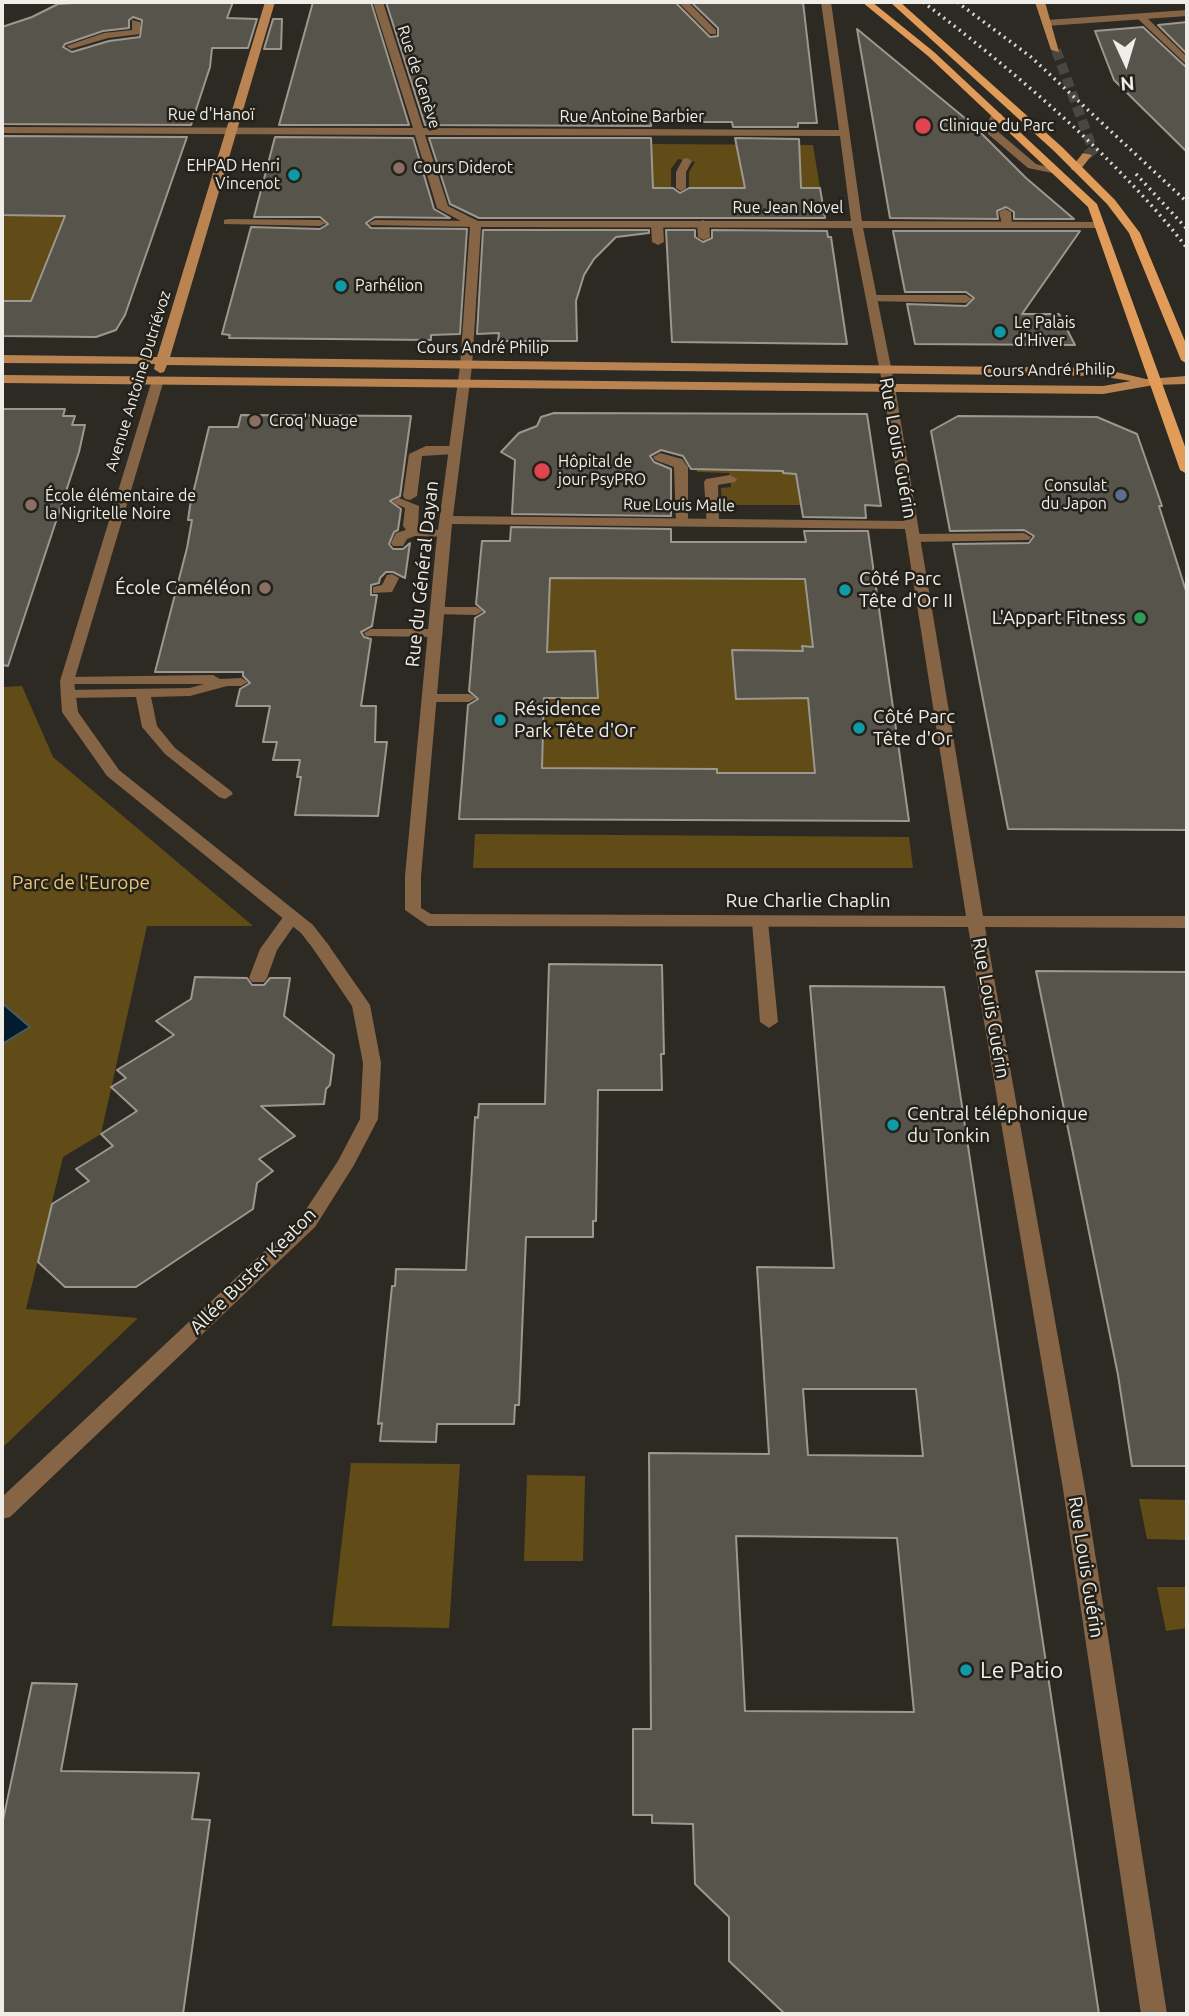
<!DOCTYPE html>
<html>
<head>
<meta charset="utf-8">
<style>
  body { margin:0 }
  #map { position:relative; width:1189px; height:2016px; overflow:hidden; background:#2d2a23; font-family:Ubuntu,sans-serif }
  canvas { display:block }
  .frame { position:absolute; inset:0; border:4px solid #efede8; pointer-events:none }
  .north { position:absolute; left:1091px; top:28px; width:70px; height:70px; -webkit-text-stroke:5px #23211a; paint-order:stroke; rotate:176deg; font-size:19px; font-weight:700; line-height:28px; text-align:center; color:#efede8 }
  .north::after { content:''; display:block; margin:auto; width:24px; height:32px; background:#efede8; clip-path:polygon(50% 0,100% 100%,50% 72%,0 100%) }
</style>
</head>
<body>
<div id="map">
<canvas width="1189" height="2016"></canvas>
<div class="frame"></div>
<div class="north">N</div>
</div>
<script>
const ctx = document.querySelector('canvas').getContext('2d');
ctx.lineJoin = 'round';
function fillPath(path, color) {
  ctx.fillStyle = color;
  ctx.fill(path, 'evenodd');
}
function stroke(path, color, width, dash) {
  ctx.strokeStyle = color;
  ctx.lineWidth = width;
  ctx.lineCap = dash ? 'butt' : 'round';
  ctx.setLineDash(dash || []);
  ctx.stroke(path);
}
function label(font, color, halo, rows, align = 'center') {
  ctx.font = font + ' Ubuntu,sans-serif';
  ctx.lineWidth = 5;
  ctx.setLineDash([]);
  ctx.textBaseline = 'middle';
  ctx.strokeStyle = halo;
  ctx.fillStyle = color;
  for (const [text, x, y, turn = 0] of rows) {
    ctx.save();
    ctx.translate(x, y);
    ctx.rotate((+turn || 0) * Math.PI / 180);
    ctx.textAlign = isNaN(turn) ? turn : align;
    if (halo) ctx.strokeText(text, 0, 0);
    ctx.fillText(text, 0, 0);
    ctx.restore();
  }
}
const green = new Path2D(`
  M647,144l166,1 7,43h-131v-16l6,-10 -17,-3 -7,10v19l-141,-1 122,-29v-7h-5z
  M2,215l108,1 -55,24 -3,8 5,53h-55z
  M696,448l87,18v7l13,1 5,31h-79l-1,-17 10,-1 -2,-14 -32,-1z
  M546,578l260,1 20,194 -144,2v-6l-140,3 7,-151z
  M22,686l31,71 200,169h-106l-46,208 -38,23 -37,152 112,9 -136,130v-761z
  M475,834l434,3 4,31h-440z
  M351,1463l109,1 -11,164 -117,-2z
  M527,1475l58,1 -2,85h-59z
  M1139,1499l48,1v40l-40,-1z
  M1157,1587h30v41l-21,3z`);
const water = new Path2D(`
  M2,1003l28,24 -28,17z`);
const building = new Path2D(`
  M91,2h142l-6,16 30,1 -9,29h-36l-2,19 -19,58 -189,-1v-97l30,-10 26,-13zM133,17l9,3 -2,17 -31,4 -37,11 -9,-5 2,-3 38,-13 26,-3v-8z
  M313,2h58l38,123h-130z
  M386,2h289l35,35 8,-1v-8l-27,-26h112l14,121h-19v4h-65l-1,-5h-81v4l-226,-1z
  M273,19h9l-1,30h-17z
  M1187,22v32l-29,-29z
  M1143,27l44,41v84l-73,-72 -19,-49z
  M857,29l115,95 54,54 48,41h-60v-7l-8,-5 -9,4 1,8 -108,-1z
  M2,136l185,1 -62,178 -9,15 -20,7 -94,-1v-35h29l34,-85 -63,-1z
  M275,137l138,1 21,71 16,9 -75,-1 -9,6 5,5 96,1 -7,105 -29,1v5l-202,-2 1,-3 -8,-1 29,-107 69,2 8,-5 -8,-7h-66z
  M429,138h222l2,50h20l7,5 9,-5h56l-10,-50 64,1 2,49h19l5,30h-346l-29,-14z
  M483,230h166v3l-33,4 -22,22 -10,16 -8,26 1,40h-79l1,-8 -22,1z
  M666,230h29v7l8,5 9,-4v-8l115,1 1,6h3l16,107 -175,-2z
  M893,231h187l-58,83h37l16,31 -160,-1 -8,-40 59,2 8,-8 -8,-6h-61z
  M2,409h63l-2,7h12l-3,9h13l-6,27 -71,214 -6,-1z
  M554,413l313,1 14,92 -16,-1 1,13 -63,-1 -7,-43 -13,-1v-2l-92,-2 -8,-13 -22,-6 -11,6 4,6 17,7v47l-159,-2 3,-54 -14,-8 18,-19 18,-7 4,-9z
  M241,415l170,1 -11,80 -10,5 11,8 -3,21 -4,2 -5,12 4,5h10l7,-6 -5,35 -12,-6h-7l-6,6 -1,5 -8,2v10h6l-5,31 -11,6 3,5 7,2 -10,67h15l-1,36h12l-9,74 -83,-1 6,-38h-4l3,-17h-27l4,-18h-14l7,-36h-34l4,-17 10,-6 -7,-7v-4h-88l32,-124 5,-28h-4l2,-14 19,-79h29z
  M958,416l139,1 40,17 25,72h-3l28,88v236l-179,-1 -55,-285 76,-1 5,-7 -10,-6 -74,1 -19,-100z
  M511,527l160,2v13h135l-2,-11h64l41,290 -450,-2 9,-114 10,-6 -9,-8 6,-73 10,-6 -9,-8 6,-63h28zM550,578l255,1 8,68 -11,-1 1,5 -71,-1 4,49 72,-1 7,75h-98v-4l-175,-1 2,-70h54l-3,-47 -48,1z
  M549,964l113,1 2,89h-3l1,36h-64l-2,131h-3v16h-67l-7,168h-4l-1,19h-77l-1,18 -56,-1 2,-18 -4,1 14,-138h3l1,-17 70,1 9,-153 3,1 1,-14h66z
  M1036,971l151,1v494h-55l-14,-91z
  M195,977l52,1 5,7h12l6,-7h20l-6,38 50,39 -4,30 -4,4 -2,15 -63,2 34,30 -36,23 14,12 -16,12 -4,26 -117,78h-71l-27,-25 14,-58 37,-23 -13,-12 37,-23 -12,-12 36,-23 -26,-24 15,-9 -9,-8 57,-35 -18,-14 35,-22z
  M810,986l134,1 155,1027h-314l-56,-53v-44l-34,-33 -2,-60 -41,-1v-8h-19v-86h18l-2,-276 120,1 -12,-187 77,1zM803,1389h113l7,67 -115,-1zM736,1536l161,2 17,174 -169,-1z
  M32,1683l45,1 -16,87 138,2 -7,46 18,1 -27,194h-181v-189z`);
const secondaryTunnel = new Path2D(`
  M1056,50l37,100 -6,5`);
const lane = new Path2D(`
  M678,2h10l28,28v4h-6z
  M1138,15h6l43,42v8l-49,-46z
  M132,20l8,2v12l-32,4 -37,11 -5,-3 38,-13 28,-3z
  M993,112l9,2 -6,16 40,34 26,7v4l-34,-7 -40,-34 -3,-6z
  M687,158l5,3 -6,11v16l-5,3 -5,-3v-16l7,-13z
  M1005,209l6,3 1,14 -10,-2 -3,-12z
  M228,219l92,1 6,3 -6,3 -96,-2v-4z
  M375,220l101,1 6,3 -6,3 -105,-2 -2,-2z
  M703,220l6,3 1,14 -6,3 -6,-3 -1,-14z
  M657,221l6,3 1,18 -6,3 -6,-3 -1,-18z
  M872,295h94l6,4 -6,4 -98,-2v-4z
  M426,446h29l6,4 -6,4 -33,2 -5,40 -7,4 -5,-1 -2,-3 6,-42z
  M660,453l22,6 6,8v59h-10l-2,-3 -2,-56 -19,-7 -2,-3z
  M730,475l7,4 -2,3 -17,3 1,38 -2,3h-10l-3,-44 2,-3z
  M399,498l20,8 -1,22 32,3v6l-35,-1 -8,3 -4,7h-10l-2,-3 5,-10 10,-3 -3,-4 2,-18 -13,-6z
  M1024,533l7,4 -2,3 -115,2 -7,-4 7,-4z
  M392,574l7,4 -7,14 -19,1v-6l9,-2 5,-10z
  M438,607h38l7,4 -7,4 -43,-1 -2,-3z
  M371,629h65l7,4 -7,4 -70,-1 -2,-3z
  M213,675l7,4 21,-1 7,4 -7,4h-14l-37,10 -39,1 6,29 18,22 56,43 2,3 -8,5 -6,-2 -54,-43 -23,-27 -6,-30 -69,1 -7,-4 7,-4 123,-2 14,-4h-142l-2,-3 2,-3 5,-1z
  M431,694h38l7,4 -7,4h-43l-3,-3 3,-3z
  M292,911l8,6 -23,33 -10,28 -3,4h-12l-3,-4 11,-29 26,-36z
  M760,916l8,6 10,100 -9,6 -9,-6 -8,-100z
  M321,941l6,2 43,62 11,58 -3,56 -24,46 -39,62 -305,290 -8,2v-22l299,-280 37,-56 22,-42 3,-56 -11,-57 -40,-59z`);
const street = new Path2D(`
  M373,2h10l40,126 416,2 -18,-128h10l31,219 237,1 6,3 -6,3h-236l32,159 88,529h204v12l-202,-1 100,562 82,525h-26l-78,-525 -95,-562 -540,-1 -23,-16v-34l31,-331 24,-179 10,-140 -33,-18 -22,-73 -413,-2v-6l411,1zM425,135l415,1 11,85h-373l-30,-15zM481,227l371,1 31,159 21,134 -451,-5 19,-150zM452,524l453,5 61,387 -535,-2 -10,-6v-32z
  M1187,10v6l-140,10 -5,-3 5,-3z
  M158,376l6,4 -90,301 4,31 41,58 194,155 17,22 -3,4h-12l-14,-18 -194,-157 -45,-64 -2,-31 92,-301z`);
const secondary = new Path2D(`
  M265,2h10l-105,355 929,11 47,11 41,-3v8l-33,1 -51,9 -1101,-11v-8l1101,11 28,-5 -32,-5 -932,-11 -3,7 -4,1 -6,-4 1,-5 -153,-1v-8l155,2z
  M1035,2h10l14,50 -8,-2z
  M1083,153l9,2 -12,15h-8l-1,-2z`);
const primary = new Path2D(`
  M862,2h10l62,50 163,152 90,248v22l-7,-4 -92,-263 -160,-151z
  M890,2h10l162,145 53,53 25,33 47,113v18l-6,-4 -52,-127 -22,-29 -53,-53z`);
const rail = new Path2D(`
  M923,2c90,68 195,157 264,246
  M957,2l74,55 156,145
  M1136,174l51,55`);
const markers = [
  [923,126,9,"#e0444e"],
  [399,168,7,"#8d6e63"],
  [294,175,7,"#0f9aa8"],
  [341,286,7,"#0f9aa8"],
  [1000,332,7,"#0f9aa8"],
  [255,421,7,"#8d6e63"],
  [542,471,9,"#e0444e"],
  [1121,495,7,"#5c6f8a"],
  [31,505,7,"#8d6e63"],
  [265,588,7,"#8d6e63"],
  [845,590,7,"#0f9aa8"],
  [1140,618,7,"#2e9e5b"],
  [500,720,7,"#0f9aa8"],
  [859,728,7,"#0f9aa8"],
  [893,1125,7,"#0f9aa8"],
  [966,1670,7,"#0f9aa8"]
];
const farStreetnames = [
  ["Rue de Genève",419,77,72],
  ["Rue d'Hanoï",211,115],
  ["Rue Antoine Barbier",632,117],
  ["Rue Jean Novel",788,208],
  ["Cours André Philip",483,348],
  ["Cours André Philip",1049,370,-1],
  ["Avenue Antoine Dutriévoz",138,381,-73],
  ["Rue Louis Malle",679,505,1]
];
const farPoinames = [
  ["Clinique du Parc",939,126],
  ["EHPAD Henri",280,166,"right"],
  ["Vincenot",280,184,"right"],
  ["Cours Diderot",413,168],
  ["Parhélion",355,286],
  ["Le Palais",1014,323],
  ["d'Hiver",1014,341],
  ["Croq' Nuage",269,421],
  ["Hôpital de",558,462],
  ["jour PsyPRO",558,480],
  ["Consulat",1107,486,"right"],
  ["du Japon",1107,504,"right"],
  ["École élémentaire de",45,496],
  ["la Nigritelle Noire",45,514]
];
const streetNames = [
  ["Rue Louis Guérin",898,448,80],
  ["Rue du Général Dayan",422,574,-84],
  ["Rue Charlie Chaplin",808,901],
  ["Rue Louis Guérin",991,1008,80],
  ["Allée Buster Keaton",253,1271,-45],
  ["Rue Louis Guérin",1086,1567,81]
];
const poiNames = [
  ["Côté Parc",859,579],
  ["Tête d'Or II",859,601],
  ["École Caméléon",251,588,"right"],
  ["L'Appart Fitness",1126,618,"right"],
  ["Résidence",514,709],
  ["Park Tête d'Or",514,731],
  ["Côté Parc",873,717],
  ["Tête d'Or",873,739],
  ["Central téléphonique",907,1114],
  ["du Tonkin",907,1136]
];
const parkNames = [
  ["Parc de l'Europe",81,883]
];
const nearPoinames = [
  ["Le Patio",980,1670]
];
fillPath(green, '#614c18');
fillPath(water, '#021c2d');
stroke(water, '#495b65', 2);
fillPath(building, '#57544c');
stroke(building, '#9c9890', 2);
stroke(secondaryTunnel, '#4a4741', 10, [10, 5]);
fillPath(lane, '#866446');
fillPath(street, '#866446');
fillPath(secondary, '#b98452');
fillPath(primary, '#e19c5a');
stroke(rail, '#d9d7d2', 3.5, [2, 4.5]);
for (const [x, y, r, color] of markers) {
  const dot = new Path2D();
  dot.arc(x, y, r, 0, 2 * Math.PI);
  ctx.fillStyle = color;
  ctx.fill(dot);
  stroke(dot, '#23211a', 2.5);
}
label('16px', '#efede8', '#23211a', farStreetnames);
label('16px', '#efede8', '#23211a', farPoinames, 'left');
label('19px', '#efede8', '#23211a', streetNames);
label('19px', '#efede8', '#23211a', poiNames, 'left');
label('19px', '#e9c776', '#23211a', parkNames);
label('23px', '#efede8', '#23211a', nearPoinames, 'left');
</script>
</body>
</html>
